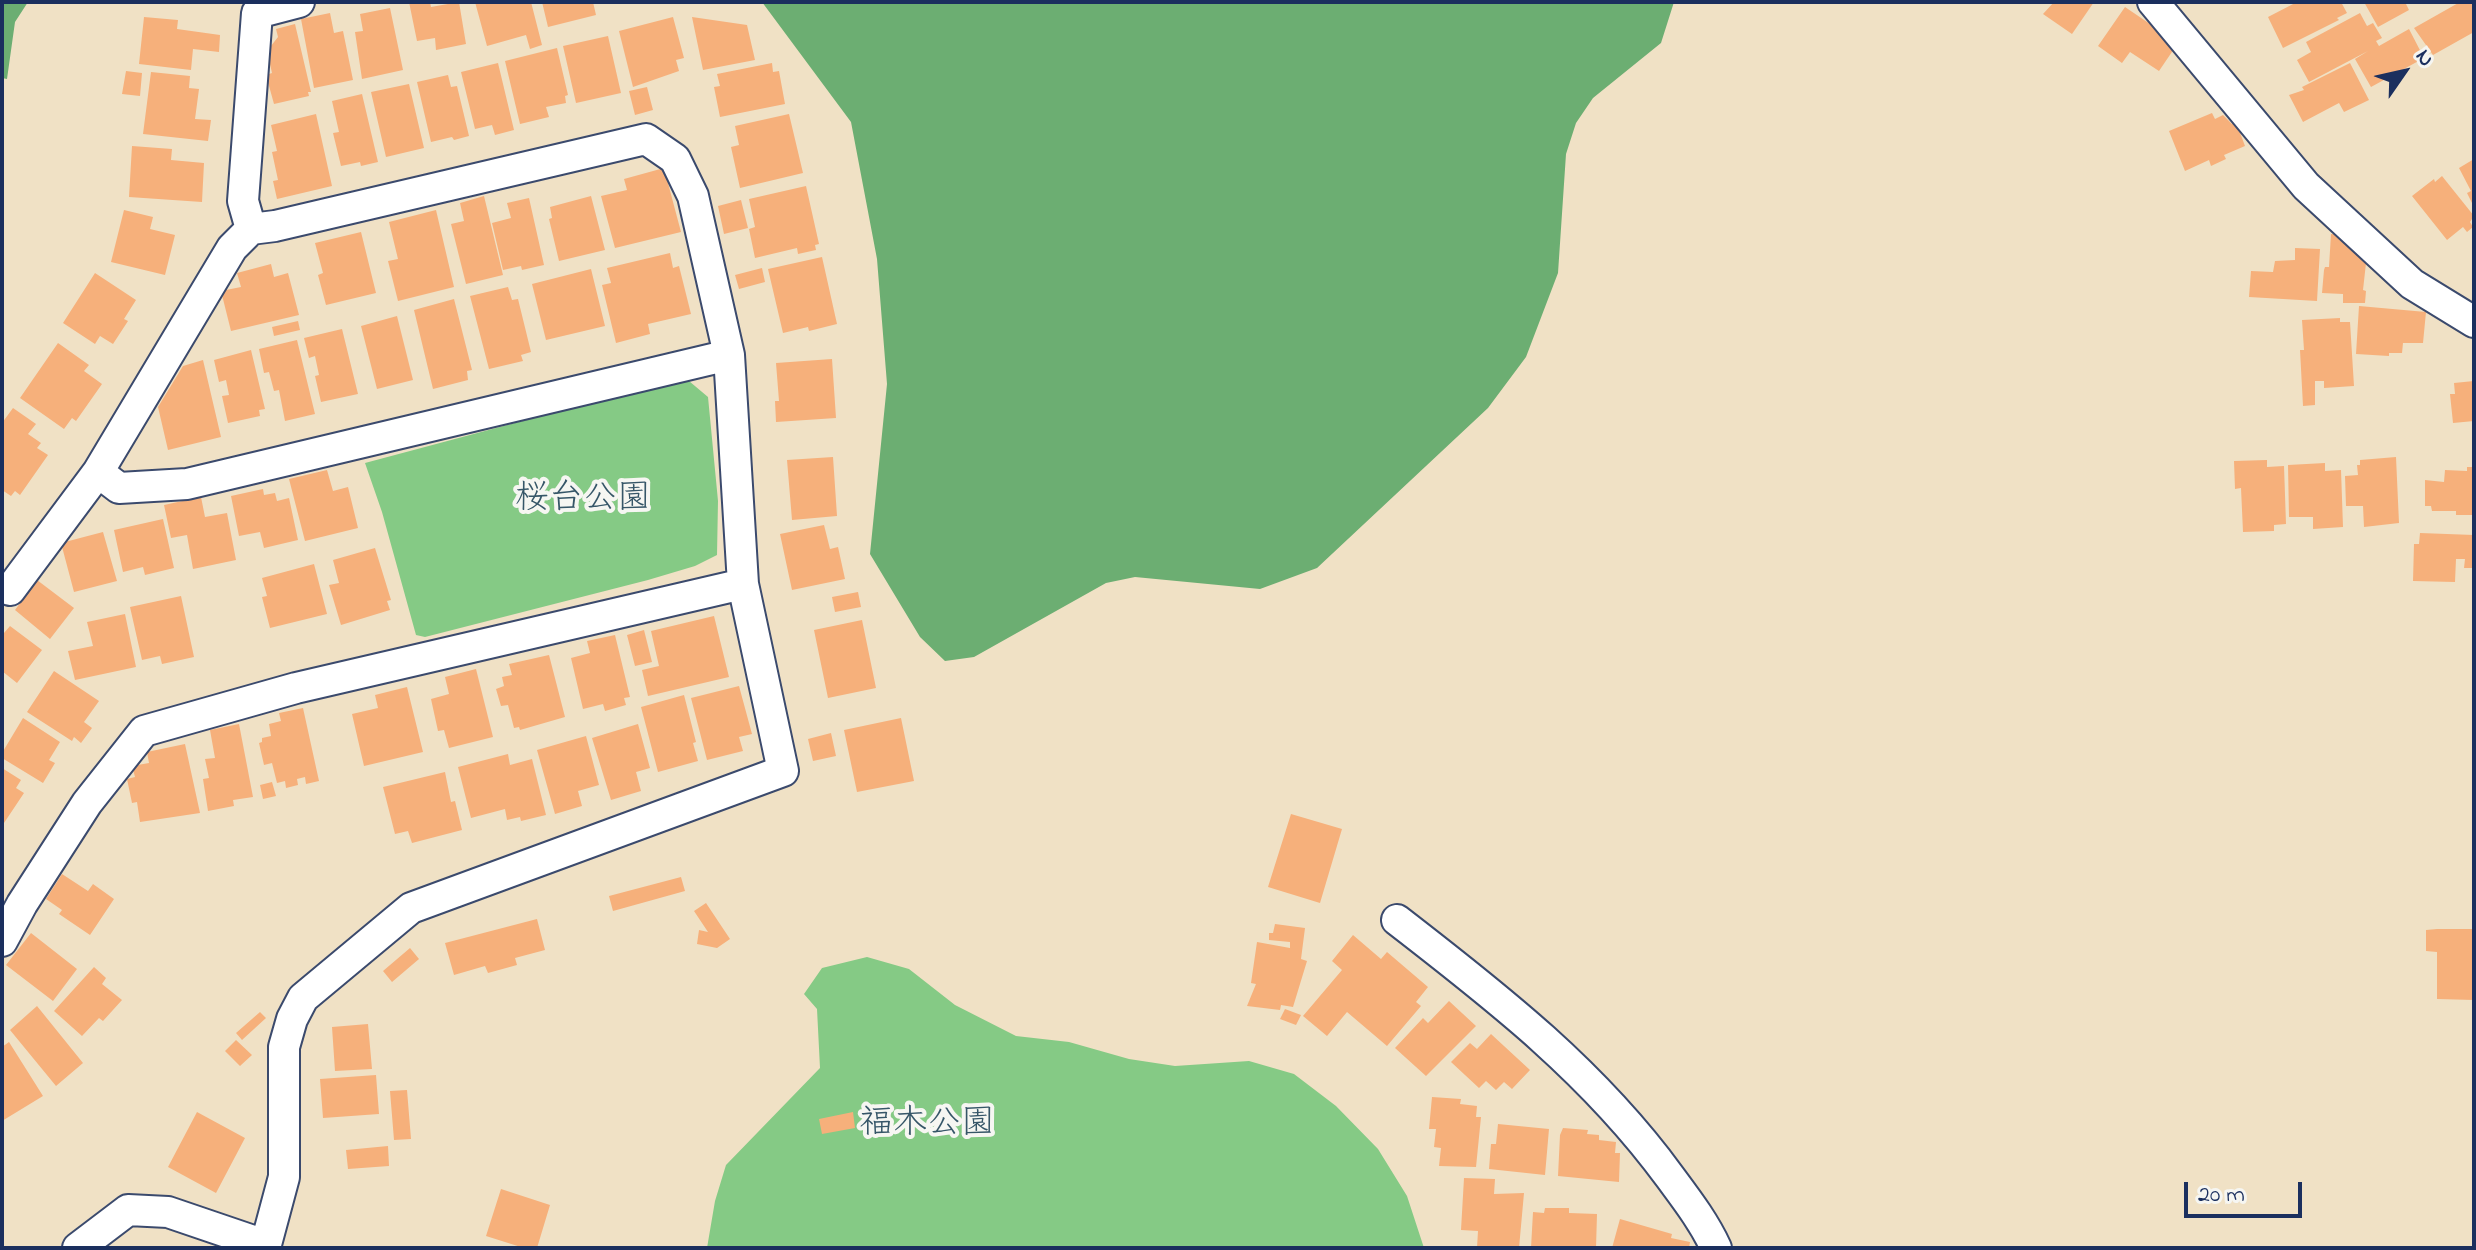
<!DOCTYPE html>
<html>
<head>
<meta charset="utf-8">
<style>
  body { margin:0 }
  #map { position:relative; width:2476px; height:1250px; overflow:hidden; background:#f0e1c5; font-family:"Indie Flower",sans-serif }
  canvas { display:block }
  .frame { position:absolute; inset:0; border:4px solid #1b2f5e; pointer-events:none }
  .north { position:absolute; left:2364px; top:32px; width:80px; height:80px; -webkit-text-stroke:6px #f6f6f2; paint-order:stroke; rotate:56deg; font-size:22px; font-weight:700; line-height:32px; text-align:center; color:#1b2f5e }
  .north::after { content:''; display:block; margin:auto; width:28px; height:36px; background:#1b2f5e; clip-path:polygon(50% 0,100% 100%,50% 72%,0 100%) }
  .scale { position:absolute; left:2184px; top:1182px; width:118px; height:36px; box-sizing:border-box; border:4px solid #1b2f5e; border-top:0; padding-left:10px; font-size:24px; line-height:28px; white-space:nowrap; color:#1b2f5e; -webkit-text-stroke:6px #f6f6f2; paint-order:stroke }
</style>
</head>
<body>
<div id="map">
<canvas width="2476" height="1250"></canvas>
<div class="frame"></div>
<div class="north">N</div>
<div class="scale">20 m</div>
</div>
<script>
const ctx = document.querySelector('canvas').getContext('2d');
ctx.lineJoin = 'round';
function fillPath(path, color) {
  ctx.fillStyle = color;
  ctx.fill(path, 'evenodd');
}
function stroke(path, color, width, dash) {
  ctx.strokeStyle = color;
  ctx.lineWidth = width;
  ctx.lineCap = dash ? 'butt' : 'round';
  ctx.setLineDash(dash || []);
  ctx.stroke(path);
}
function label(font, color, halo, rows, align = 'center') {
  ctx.font = font + ' "Indie Flower","Klee One",sans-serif';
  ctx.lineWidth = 8;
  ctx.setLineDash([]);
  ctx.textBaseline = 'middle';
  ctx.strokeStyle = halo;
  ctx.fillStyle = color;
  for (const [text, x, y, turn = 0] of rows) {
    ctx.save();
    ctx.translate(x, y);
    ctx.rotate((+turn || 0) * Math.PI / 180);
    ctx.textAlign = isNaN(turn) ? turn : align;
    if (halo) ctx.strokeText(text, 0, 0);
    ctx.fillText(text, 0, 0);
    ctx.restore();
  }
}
const green = new Path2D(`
  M689,381l19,16 10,104 -1,54 -22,11 -47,14 -223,57 -9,-2 -34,-123 -17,-49 206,-55z
  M867,957l42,12 46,36 61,31 53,6 60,17 46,7 74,-5 45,13 42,32 42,43 29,47 17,52h-717l8,-47 11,-36 94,-97 -3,-59 -13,-15 18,-26z`);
const forest = new Path2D(`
  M2,2h26l-13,20 -8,57 -5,-1z
  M762,2h912l-13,41 -68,55 -17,25 -10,31 -8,119 -32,84 -38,51 -171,160 -57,21 -125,-12 -29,6 -132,74 -29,4 -25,-24 -50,-83 17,-170 -10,-125 -26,-137z`);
const building = new Path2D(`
  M409,2h21l1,5 28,-5 7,42 -30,6 -1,-12 -18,3z
  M475,2h56l11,43 -12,4 -4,-14 -39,11z
  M542,2h51l3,13 -48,12z
  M2054,2h40l-22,32 -29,-20z
  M2297,2h44l6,11 -10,5 2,2 -56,28 -15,-31z
  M2364,2h41l4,8 -31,17z
  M2460,2h14v30l-41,23 -19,-27z
  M2125,7l53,36 -19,28 -29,-19 -8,11 -24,-17z
  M390,8l13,62 -41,9 -7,-47 8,-1 -3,-17z
  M330,13l4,20 9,-2 10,49 -39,8 -13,-69z
  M2360,13l7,13 6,-3 9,15 -6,3 3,5 30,-17 15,29 -53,29 -16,-28 13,-8 -59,31 -12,-22 14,-8 -5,-10z
  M144,17l34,3 -1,9 43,6 -1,17 -26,-3 -2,21 -52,-6z
  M673,17l11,41 -8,2 3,11 -46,16 -14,-56z
  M692,17l55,8 8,35 -52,10z
  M295,24l16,68h-3l1,4 -35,8 -8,-29 6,-2 -5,-22 11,-14 -2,-8z
  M608,36l13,57 -45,10 -13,-57z
  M557,48l11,47 -3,1 1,7 -20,4 3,10 -29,7 -15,-63z
  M498,63l16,67 -19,5 -3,-10 -17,4 -14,-57z
  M772,63l1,9 6,-1 6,33 -65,13 -6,-30 6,-1 -3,-12z
  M2350,63l19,37 -25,12 -5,-9 -36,19 -14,-27 15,-5 -2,-3z
  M126,71l16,2 -2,23 -18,-2z
  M151,72l39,4 -1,12 10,1 -4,30 16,1 -3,21 -65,-7z
  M448,75l3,12 6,-1 12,50 -15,4 -2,-3 -21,5 -14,-60z
  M409,84l15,64 -38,9 -15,-65z
  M647,87l6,23 -18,5 -6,-24z
  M362,94l16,68 -17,4 -1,-4 -19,4 -8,-33 6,-1 -7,-31z
  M2212,113l3,6 8,-4 9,9 4,-2 9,24 -21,9 2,4 -15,7 -2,-6 -24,11 -16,-40z
  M316,114l16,72 -55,13 -4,-18 5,-1 -6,-28 5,-1 -6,-26z
  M789,114l14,59 -63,15 -9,-41 8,-2 -4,-19z
  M132,146l40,3 -1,11 33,3 -2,39 -73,-5z
  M2474,159v48l-7,-14 4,-2 -12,-23z
  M664,168l17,64 -66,16 -14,-52 26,-6 -3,-11z
  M2442,176l32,40 -4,6 3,5 -6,5 -4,-5 -16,13 -35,-44 22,-17 1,3z
  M806,186l13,58 -4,1 1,5 -18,4 -1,-6 -42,10 -6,-29 6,-2 -6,-28z
  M484,196l19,79 -37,9 -15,-60 13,-3 -4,-18z
  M591,196l14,54 -46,11 -10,-42 3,-1 -2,-11z
  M529,198l15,67 -22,5 -1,-4 -18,4 -11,-47 19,-5 -4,-15z
  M741,200l7,28 -24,6 -6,-28z
  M124,210l29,7 -3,12 25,6 -10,40 -54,-13z
  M436,210l18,77 -56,14 -10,-40 10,-2 -9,-37z
  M361,232l15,61 -50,12 -8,-30 5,-2 -8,-30z
  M2331,234l34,2 3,9 -5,45 3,1 -1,12h-22v-9l-21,-1 2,-23 1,-3h4z
  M2295,248l25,1 -3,52 -68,-4 2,-26 22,1 2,-11 20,-1z
  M670,253l3,15 6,-2 12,48 -43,10 2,10 -34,9 -14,-58 9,-2 -4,-15z
  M822,257l15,67 -28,7 -1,-4 -25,6 -15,-64z
  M271,264l3,13 14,-4 11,42 -68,16 -10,-40 20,-4 -4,-14z
  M762,268l3,14 -26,7 -4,-14z
  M591,269l14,57 -59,14 -14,-56z
  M95,273l41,27 -12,19 4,2 -15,23 -13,-8 -5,8 -32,-21z
  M508,287l4,13 6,-1 13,53 -10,3 2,6 -34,8 -19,-73z
  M454,299l18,71 -5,1 1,9 -35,9 -19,-79z
  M2359,306l67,6 -3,31h-20l-1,10h-13v3l-33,-2z
  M397,316l16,64 -36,9 -16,-63z
  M2340,318v4h10l4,64 -30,2v-7h-9v24l-12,1 -3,-56h4l-2,-30z
  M298,321l2,9 -26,6 -2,-9z
  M342,329l16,65 -37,8 -6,-26 4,-1 -4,-19 -6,2 -5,-20z
  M297,340l18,74 -30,7 -6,-31 -5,1 -5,-19 -5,1 -5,-24z
  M58,343l31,22 -5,6 18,13 -26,37 -4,-3 -8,11 -44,-31z
  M251,350l14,59 -6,1 1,6 -32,7 -6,-27 7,-1 -3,-15 -7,2 -5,-22z
  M832,359l4,59 -60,4 -1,-21h4l-3,-38z
  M203,360l18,77 -53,13 -10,-43 25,-41z
  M2474,381v40l-21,2 -3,-29h5l-1,-11z
  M13,408l23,16 -8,10 13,9 -4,5 11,7 -28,40 -5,-4 -4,5 -9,-6v-67z
  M833,457l4,59 -45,4 -5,-60z
  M2396,457l3,66 -35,4 -1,-21h-17l-1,-30 13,-1 -1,-10h3v-5z
  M2267,460v7l17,-1 2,58 -12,1v6l-31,1 -2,-44 -6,1 -1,-28z
  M2325,463v8l16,-1 2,57 -30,2v-12h-24l-1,-52z
  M2467,467h7v48h-18v-4h-24l-1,-5h-6v-26l19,2 1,-12 22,1z
  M327,470l6,21 15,-4 10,41 -53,13 -16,-62z
  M263,489l1,6 11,-2 2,8 12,-3 9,42 -34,8 -4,-16 -21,4 -8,-40z
  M201,497l4,20 22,-4 9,47 -43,9 -6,-34 -16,3 -7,-33z
  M163,519l11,49 -29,7 -2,-8 -20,5 -9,-42z
  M824,525l6,24 8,-2 7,32 -53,11 -12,-56z
  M103,532l14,49 -43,11 -13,-49z
  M2420,533l54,2v33h-10l1,-9h-9l-1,23 -42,-1 1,-37h5z
  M375,548l16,52 -4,1 3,9 -49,15 -12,-40 10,-2 -6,-23z
  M314,564l13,50 -57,14 -8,-31 5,-1 -5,-18z
  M37,580l37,28 -24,31 -35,-29z
  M858,592l3,15 -26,5 -3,-15z
  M181,596l13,61 -32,7 -2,-8 -18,4 -12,-53z
  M125,614l11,53 -61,13 -7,-29 25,-5 -6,-24z
  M714,616l15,61 -81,19 -6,-26 17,-4 -8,-35z
  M862,620l14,68 -48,10 -14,-68z
  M10,626l32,24 -25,33 -15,-12v-40l2,2z
  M644,630l8,32 -17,4 -8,-31z
  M615,635l15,62 -6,1 2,7 -21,6 -2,-7 -20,5 -12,-51 19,-5 -3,-12z
  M549,655l16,62 -45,13 -1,-3 -5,1 -6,-23 -7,1 -5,-17 8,-3 -2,-9 10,-2 -3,-11z
  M476,669l17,68 -44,11 -5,-18 -6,1 -7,-32 18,-5 -4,-17z
  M54,671l45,30 -15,21 8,6 -11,15 -7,-6 -2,4 -45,-29z
  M739,686l13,48 -13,3 4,14 -36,9 -16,-62z
  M407,687l16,65 -59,14 -12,-52 26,-6 -3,-13z
  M684,695l12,47 -3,1 5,18 -40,11 -17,-65z
  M303,708l16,73 -13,3 -1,-7 -8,2 1,6 -12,3 -1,-7 -8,2 -5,-20 -8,2 -5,-22 3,-1v-4l9,-2 -2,-12 12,-3 -2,-8z
  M23,718l37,24 -11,18 6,3 -12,20 -41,-25v-5z
  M901,718l13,63 -57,11 -13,-62z
  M239,724l14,73 -20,3 1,6 -26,5 -5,-32 6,-1 -4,-19 10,-1 -5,-28z
  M638,724l12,44 -14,4 5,19 -30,9 -19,-62z
  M831,733l5,23 -23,5 -5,-22z
  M586,736l13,49 -21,6 4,15 -27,8 -18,-64z
  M185,744l15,69 -60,9 -3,-20 -5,1 -5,-24 8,-2 -3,-11 17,-3 -2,-11z
  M508,754l2,11 22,-6 14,56 -25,6 -1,-4 -13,3 -2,-11 -34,9 -13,-51z
  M2,768l19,12 -5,8 8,5 -22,33z
  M445,772l6,30 4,-1 7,29 -50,13 -4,-12 -13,3 -12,-47z
  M272,782l4,14 -13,3 -3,-14z
  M1291,814l51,15 -22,74 -52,-16z
  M62,874l26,17 5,-7 21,15 -24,36 -31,-21 3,-4 -16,-11z
  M681,877l4,14 -72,20 -4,-15z
  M706,903l24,36 -13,9 -20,-4 2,-14 9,2 -14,-21z
  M537,919l8,31 -30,8 2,7 -29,8 -3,-7 -31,9 -9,-32z
  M1275,924l30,4 -4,31 6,2 -14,46 -12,-2 -1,5 -33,-4 9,-22 -5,-1 6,-41 33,6v-6l-21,-2v-7h4z
  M2437,929h37v71l-37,-1v-47l-11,-1v-21z
  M31,933l46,36 -24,32 -47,-36z
  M1353,935l28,24 6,-7 41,35 -12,15 5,4 -34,40 -40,-34 -20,24 -24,-20 39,-46 -10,-9z
  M410,948l9,11 -27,23 -9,-11z
  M94,967l12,11 -4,6 20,16 -19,21 -4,-3 -17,18 -28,-25z
  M1449,1001l27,25 -50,50 -31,-28 28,-30 5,5z
  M37,1006l46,57 -27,23 -46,-56z
  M1285,1009l16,6 -5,10 -16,-6z
  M260,1012l6,6 -24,22 -6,-7z
  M368,1024l4,45 -37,2 -3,-44z
  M1491,1034l39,36 -18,19 -8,-7 -8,8 -10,-9 -7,7 -28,-26 19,-19 7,6z
  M236,1040l16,15 -12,11 -15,-15z
  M9,1042l34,54 -41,25v-74z
  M376,1075l3,39 -56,4 -3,-39z
  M407,1090l4,49 -17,1 -4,-49z
  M1432,1097l29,2 -1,5 17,2 -1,11h5l-5,50 -37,-1 2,-18 -7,-1 2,-18h-7z
  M197,1112l48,26 -29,55 -48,-26z
  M853,1112l2,16 -33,6 -3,-15z
  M1498,1124l51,5 -4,46 -56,-6 2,-25h5z
  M1563,1128l25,2 -1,4 12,1v5l17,2 -1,11h5l-1,29 -61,-6 2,-41z
  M388,1146l1,20 -41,3 -2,-19z
  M1464,1178l31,1 -1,15 30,-1 -5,55h-42l1,-17 -17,-1z
  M501,1189l49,16 -13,43h-13l-38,-12z
  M1545,1208h24v5l28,1 -1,34h-65l2,-36 11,1z
  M1620,1219l52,15 -1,4 19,4 -1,6h-77z`);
const street = new Path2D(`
  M2153,2l153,184 106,98 62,38
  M251,229l-19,19 -134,224 21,16 68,-4 542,-129
  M10,590l88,-118
  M1397,920c101,78 197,153 273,257 17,23 34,45 46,71
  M2,941l20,-37 65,-101 57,-72 152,-43 447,-104
  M78,1248l50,-38 40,2 97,33
  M265,1248l19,-71v-130l8,-28 11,-21 108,-90 372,-137 -40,-187 -14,-229 -36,-159 -18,-37 -29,-20 -371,87 -24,3 -8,-28 14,-188 42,-11`);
const parkNames = [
  ["桜台公園",583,501],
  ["福木公園",927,1126]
];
fillPath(green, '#85ca85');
fillPath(forest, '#6cae72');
fillPath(building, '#f6b07b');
stroke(street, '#3b4a6d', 34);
stroke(street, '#fff', 30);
label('34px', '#365668', '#f6f6f2', parkNames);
</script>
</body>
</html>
